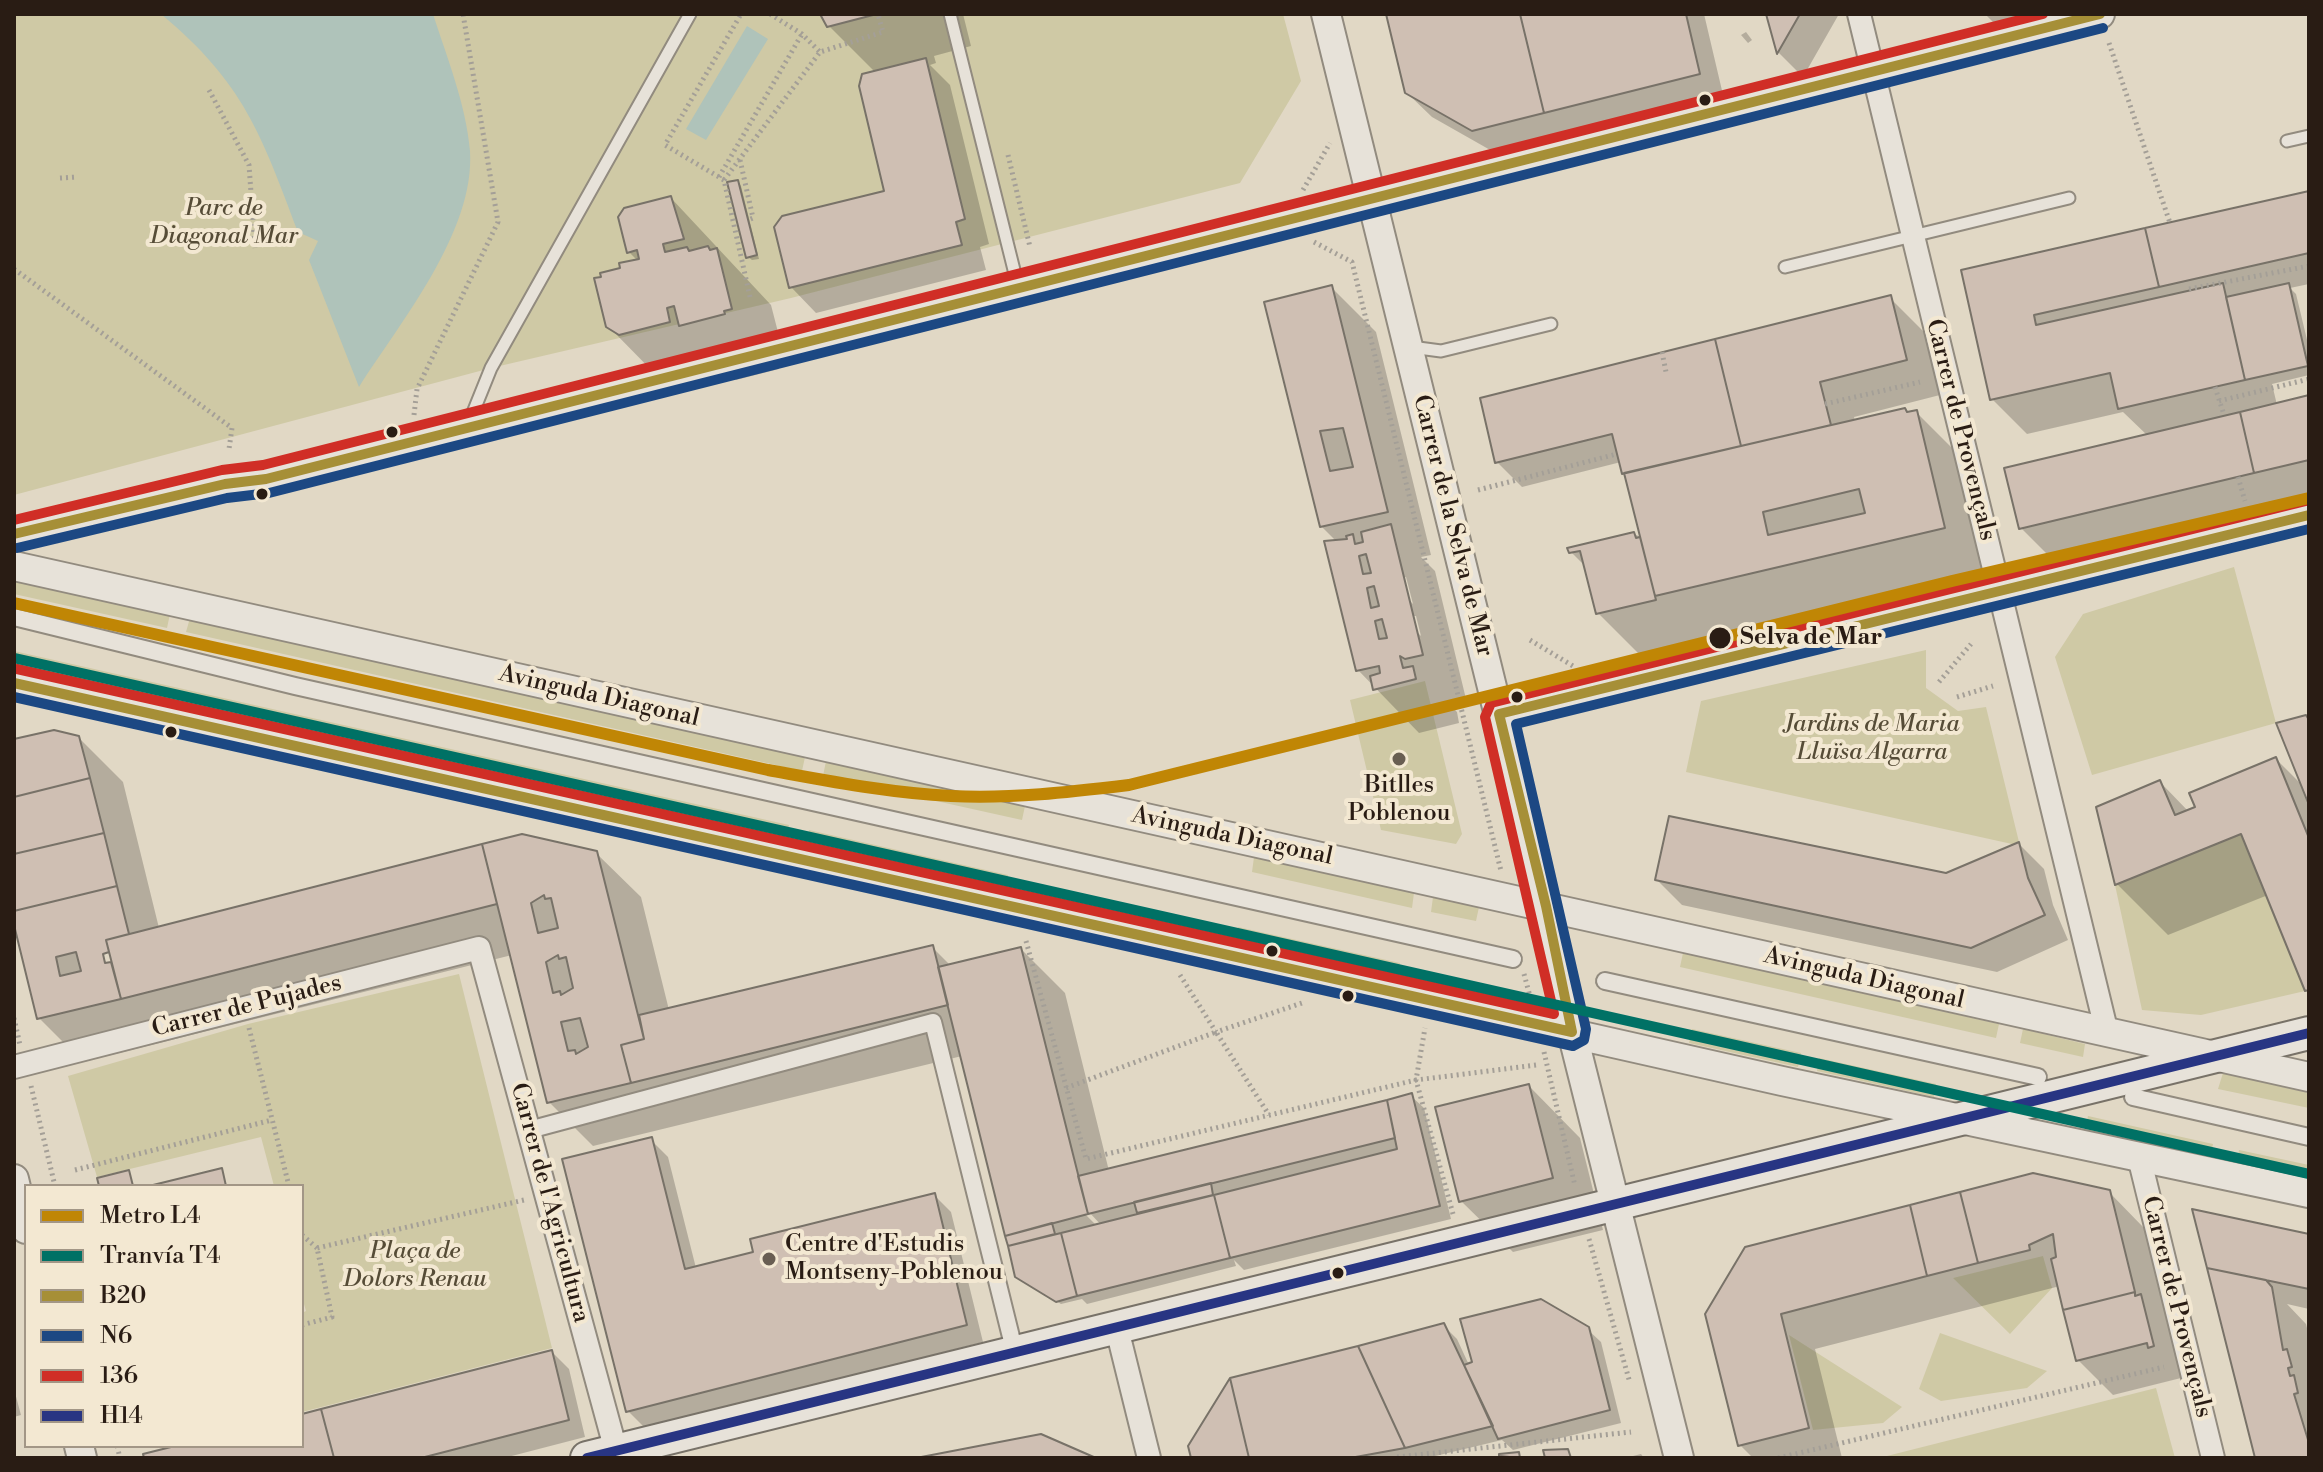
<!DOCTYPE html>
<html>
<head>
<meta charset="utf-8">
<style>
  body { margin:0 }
  #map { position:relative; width:2323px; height:1472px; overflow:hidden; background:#e1d8c5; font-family:"Libre Bodoni",serif }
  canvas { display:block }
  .frame { position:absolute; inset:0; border:16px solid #291c14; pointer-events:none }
  .legend { position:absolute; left:24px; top:1184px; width:280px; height:264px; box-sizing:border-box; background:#f3e8d2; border:2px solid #a29686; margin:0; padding:10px 14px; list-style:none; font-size:24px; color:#291c14 }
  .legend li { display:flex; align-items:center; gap:16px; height:40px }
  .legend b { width:40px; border:2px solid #a29686 }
</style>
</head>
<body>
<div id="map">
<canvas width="2323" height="1472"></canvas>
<div class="frame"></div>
<ul class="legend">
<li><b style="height:10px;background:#c08605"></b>Metro L4</li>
<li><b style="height:10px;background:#007165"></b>Tranvía T4</li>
<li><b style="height:10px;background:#a68f37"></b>B20</li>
<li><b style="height:10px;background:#1c4883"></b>N6</li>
<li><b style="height:10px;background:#d02e26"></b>136</li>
<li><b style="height:10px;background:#283583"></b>H14</li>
</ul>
</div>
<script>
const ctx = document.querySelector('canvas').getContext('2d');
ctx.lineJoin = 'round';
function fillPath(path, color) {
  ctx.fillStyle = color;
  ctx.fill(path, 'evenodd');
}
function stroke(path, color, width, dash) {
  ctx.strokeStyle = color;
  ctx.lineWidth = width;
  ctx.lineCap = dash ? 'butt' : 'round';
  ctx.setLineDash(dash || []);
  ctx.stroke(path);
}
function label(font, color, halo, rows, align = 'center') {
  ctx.font = font + ' "Libre Bodoni",serif';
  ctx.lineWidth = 8;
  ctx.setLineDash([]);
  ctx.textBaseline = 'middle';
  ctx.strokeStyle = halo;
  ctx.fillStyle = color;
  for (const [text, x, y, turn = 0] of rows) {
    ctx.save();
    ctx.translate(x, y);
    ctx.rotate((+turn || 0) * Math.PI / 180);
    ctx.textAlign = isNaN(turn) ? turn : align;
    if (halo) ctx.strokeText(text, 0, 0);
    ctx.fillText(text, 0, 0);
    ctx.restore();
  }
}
const green = new Path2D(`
  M14,14h1269l18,67 -61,102 -449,115 -300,70 -477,127z
  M2234,567l42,156 -184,52 -37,-118 28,-43z
  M14,579l156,35 -3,14 -153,-34z
  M190,618l615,139 -3,14 -616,-139z
  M1926,650v38l32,23 28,-4 33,135 -7,2 -326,-72 15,-71z
  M14,651l775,174 -3,15 -745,-167 -27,-7z
  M1425,681l37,153 -6,10 -75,-14 -31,-130z
  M826,761l199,45 -3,14 -199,-44z
  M809,830l199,45 -3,15 -199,-46z
  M2240,833l65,158 -104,24 -59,-5 -27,-125z
  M1254,857l160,36 -2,15 -160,-36z
  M1433,897l46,10 -3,14 -45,-9z
  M1238,927l162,36 -3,14 -162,-35z
  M1683,953l316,71 -3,14 -316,-71z
  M459,974l93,374 -250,64v-99l4,-2 -4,-14v-111h-28l-13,-49 -164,40 -29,-101 180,-52z
  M1692,1029l109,24 -3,14 -109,-24z
  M2023,1029l62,15 -2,13 -63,-14z
  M1819,1058l117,26 -2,13 -117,-26z
  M2223,1073l86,20v15l-91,-19z
  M2088,1116l125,28 -3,16 -126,-28z
  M2239,1150l70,15v17l-73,-16z
  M2043,1256l9,32 -42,46 -57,-56z
  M1940,1333l107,38 -20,17 -86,13 -22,-12z
  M1789,1335l113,72 -19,16 -70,7z
  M2156,1388l19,70h-296z`);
const water = new Path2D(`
  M161,14h272c14,44 33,90 37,137 5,81 -69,170 -111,236l-50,-127 9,-19 -20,-9c-37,-98 -54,-149 -137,-218z
  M747,26l21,13 -62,101 -20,-11z`);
const shadow = new Path2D(`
  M822,14h141l8,32 -37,10 2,7 -6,2 20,20 39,159 -9,3 6,23 -170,43 -25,-26 96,-95 -12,-120 -46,-46z
  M1388,14h316l20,85 -225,56 -67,-38 -26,-25z
  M1769,14h70l-36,63 -24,-24z
  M1985,14h69l-55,14z
  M1746,32l6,8 -4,3 -7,-8z
  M738,182l3,4 18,73 -7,1 -4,-3z
  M2309,193v91l-19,4 6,6 13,54v27l-37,9 5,21 32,-7v116l-244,58 -44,-44 127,-92 -25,-24 -96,22 -35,-35 -29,-127z
  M671,198l100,107 15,58 -8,2 1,4 -43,11 -15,-15 -58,17 -55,-56 14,-57 16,-8 -9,-9z
  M1332,288l44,44 55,223 -10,2 14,14 31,128 -18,4 9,9 2,11 -40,10 -61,-63 -21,-128 -16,-16 -54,-222zM1406,577l7,27 -6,-6 -5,-20zM1412,616h4l5,20 -6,-6z
  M1890,298l35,35 15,62 -86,22 1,4 50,-11 4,4 7,-2 44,44 28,116 -290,68 1,4 -57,13 -44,-44 -11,-45 -16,-16 63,-18 9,4 -22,-76 -99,25 -25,-25z
  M2309,721v271l-41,-97 -100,40 -51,-51 43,-102 29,30 87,-53 28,28z
  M78,737l45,45 36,146 363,-92 74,17 45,44 28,113 263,-63 19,19 70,-17 44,44 44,178 302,-75 13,12 27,111 -207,51 -10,-10 2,6 -149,38 -5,-5 -21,5 -44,-28 -55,-220 -369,90 -44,-44 -37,-147 -429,107 -44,-44 -25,-102v-174zM110,950l4,13 -11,2 -3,-13zM1083,1212h6l13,14h-5z
  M2019,844l25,25 9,36 15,35 -71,32 -315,-67 -25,-25 289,-5z
  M1529,1086l51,52 23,92 -90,22 -52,-51z
  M651,1140l17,17 28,111 60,-15 178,-58 17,17 32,130 -338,86 -17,-17z
  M2109,1192l35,36 23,95 9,8 9,51 -4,-4 -68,17 -35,-35 -18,-74 -245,63 27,109h-89l-13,-13 -33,-131z
  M2195,1211l114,25v73l-22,-5 19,20 3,12v122h-52z
  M1444,1326l13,13 12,26 118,-36 14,13 20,81 -108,27 -11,-10 -75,18h-234z
  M552,1352l17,17 16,68 -81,21h-358l37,-12h119v-30z
  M14,1389l7,26 -7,2z
  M1518,1454l3,4h-40z
  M1641,1454l3,4h-19z`);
const building = new Path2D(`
  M820,14h57l-50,13z
  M1386,14h134l24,99 -72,18 -67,-38z
  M1520,14h166l14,60 -156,39z
  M1766,14h34l-23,40z
  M926,58l39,161 -9,3 6,23 -173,43 -15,-61 8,-11 102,-25 -25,-105 3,-12z
  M738,180l19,75 -11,3 -19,-76z
  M2309,191v62l-150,34 -14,-59z
  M671,196l13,43 -21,5 2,8 22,-5 2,4 19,-5 2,4 7,-2 15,61 -8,2 1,3 -46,12 -5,-20 -7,2 3,14 -51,13 -13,-8 -12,-49 7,-1 -1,-4 20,-5 -1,-5 20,-4 -2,-9 -10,3 -9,-36 6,-9z
  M2145,228l14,59 -125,28 2,10 187,-42 22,97 -127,29 -8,-36 -120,27 -29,-130z
  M2289,283l19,83 -63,14 -19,-83z
  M1332,285l56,227 -68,15 -56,-225zM1343,428l10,39 -23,4 -10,-40z
  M1891,295l16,65 -87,22 11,43 -90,21 -26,-107z
  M1715,339l26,107 -119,28 -10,-40 -117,29 -15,-65z
  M2309,395v65l-55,13 -14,-61z
  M1905,408l2,4 10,-2 28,118 -290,68 -31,-123zM1859,489l6,24 -97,22 -5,-23z
  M2240,412l14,61 -235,56 -15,-61z
  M1391,524l32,131 -18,4 -5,-3 3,12 10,-2 3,13 -43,11 -3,-14 10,-3 -1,-7 -23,5 -32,-130 23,-2 -1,-3 7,-2 2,10 8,-2 -2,-10zM1366,554l5,19 -8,1 -4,-18zM1374,586l5,20 -8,2 -4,-20zM1382,619l5,19 -8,1 -4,-18z
  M1634,532l2,6 4,-1 16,63 -60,14 -16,-63 -11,2 -2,-5z
  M2306,715l3,5v85l-33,-82z
  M54,730l25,6 11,42 -76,19v-58z
  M2276,757l33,81v152l-4,1 -64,-157 -126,51 -19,-78 64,-27 15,35 20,-8 -6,-14z
  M90,778l14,55 -90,21v-57z
  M1669,816l277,57 73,-31 9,36 17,37 -74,33 -316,-68z
  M104,833l13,53 -103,25v-57z
  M522,834l75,17 47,188 -23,6 10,38 -84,20 -65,-259zM544,895l1,4 6,-1 7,30 -20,5 -7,-30zM558,955l1,4 7,-2 7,31 -12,7 -1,-4 -7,2 -7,-31zM580,1018l8,29 -12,7 -1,-4 -7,1 -7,-29z
  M482,844l15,60 -376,95 -15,-59z
  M117,886l12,48 -23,6 3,12 -6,2 2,9 6,-1 10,37 -84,20 -23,-94v-14zM76,952l5,19 -21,5 -4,-19z
  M933,945l15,60 -317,78 -10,-38 23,-6 -5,-24z
  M1021,947l67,267 -83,22 -67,-269z
  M1529,1084l24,94 -94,24 -24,-95z
  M1412,1093l28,113 -210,52 -16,-63 183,-46 -10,-49z
  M1387,1100l8,38 -307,76 -10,-38z
  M652,1137l33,132 68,-17 -3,-13 185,-46 32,132 -341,87 -64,-253z
  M222,1168l4,18h-77z
  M129,1170l4,16h-34l-2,-8z
  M2033,1173l77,17 25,102 -72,18 -12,-51 5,-2 -3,-23 -24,11 1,5 -52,13 -18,-71z
  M1211,1183l2,12 -76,18 -3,-11z
  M1960,1192l18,71 -51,13 -17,-71z
  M1214,1195l16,63 -153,38 -16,-63z
  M1910,1205l17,71 -146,38 28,114 -71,18 -33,-132 40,-67z
  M2192,1209l117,25v55l-102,-21z
  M1052,1223l3,11 -47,12 -3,-10z
  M1061,1233l16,63 -21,6 -41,-25 -7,-31z
  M2207,1268l59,12 6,7 11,63 4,-1 5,18 -4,1 2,8 4,-1 4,18 -4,1 15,49v15h-54z
  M2135,1292v4l6,-2 13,52 -6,2 -1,-5 -71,18 -13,-51z
  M1541,1299l48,28 21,83 -112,29 -34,-74 8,-3 -12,-43z
  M1444,1323l49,103 -88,22 -47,-102z
  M1358,1346l47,102 -55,10h-101l-19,-80z
  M552,1350l17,70 -148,38h-87l-13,-49z
  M1230,1378l19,80h-58l-3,-12z
  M321,1409l13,49h-190l-1,-4 32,-8h127v-32z
  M1041,1434l55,24h-180z
  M1568,1449l3,9h-26l-2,-8z
  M1519,1452l1,6 -21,-2v-2z`);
const path = new Path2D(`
  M770,14l32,20 18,18
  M2109,43l61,180
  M209,90l40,75 6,83
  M1008,155l22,92
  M740,160l13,58 -5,2
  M719,177l83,-143
  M60,178l17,-1
  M724,180l-59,-35 76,-131
  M1303,190l27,-47
  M1314,242l38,20 149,609
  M14,269l218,159 -3,21
  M2189,289l120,-23
  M750,297l-26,-117 96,-128 63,-20 -5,-18
  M1662,352l4,20
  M2215,387l9,28
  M2219,401l90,-22
  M1825,404l95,-22
  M414,415l3,-26 81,-167 -35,-208
  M2238,477l7,24
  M1478,490l139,-36
  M1530,640l43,26
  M1939,682l32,-38
  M1957,697l36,-11
  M1026,941l60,218 330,-79 9,-52
  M1524,974l7,26
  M1180,975l36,57 89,-30
  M14,1018l6,27
  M249,1028l40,158
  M1544,1052l31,134
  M31,1086l24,100
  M1066,1088l150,-56 53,83
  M75,1170l197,-50
  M1453,1214l-37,-134 120,-15
  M302,1235l15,13
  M1589,1239l41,144
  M302,1325l30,-8 -15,-69 207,-48
  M117,1446l3,12
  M1397,1457l234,-25
  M1778,1458l386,-91`);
const service = new Path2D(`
  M950,14l68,272
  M2287,141l22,-5
  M1785,267l284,-69
  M1411,347l30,4 110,-27
  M468,425l23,-57 199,-354`);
const pedestrian = new Path2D(`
  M14,617l281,69 1218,273
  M1605,981l433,96
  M2133,1097l176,40
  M529,1130l404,-108 82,331`);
const minor = new Path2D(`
  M1859,14l248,1019
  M1499,714l810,-199
  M14,1067l465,-119 139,510
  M2139,1157l74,301
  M1117,1329l32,129`);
const tertiary = new Path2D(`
  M1326,14l220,892 26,126 107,426
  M14,534l211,-50 41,-5 1834,-465
  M14,566l2295,511
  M14,683l1768,398 527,112
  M14,1179l12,50
  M79,1446l3,12`);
const secondary = new Path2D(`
  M587,1458l1722,-425`);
const bus1 = new Path2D(`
  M14,534l211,-50 41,-5 1834,-465
  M14,683l1558,349 -26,-126 -47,-192 810,-199`);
const bus2 = new Path2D(`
  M17,548l210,-50 42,-5 1834,-465
  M14,697l1559,349 11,-6 2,-11 -70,-305 793,-195`);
const bus3 = new Path2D(`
  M14,520l208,-50 41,-5 1780,-451
  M17,669l1537,345 -69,-297 6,-14 815,-202`);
const bus4 = new Path2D(`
  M587,1458l1722,-425`);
const tram1 = new Path2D(`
  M14,658l2295,516`);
const metro1 = new Path2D(`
  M14,603l754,167c61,11 121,23 183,26 60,3 119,-4 178,-11l823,-204 357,-83`);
const markers = [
  [1705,100,7,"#291c14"],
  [392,432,7,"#291c14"],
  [262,494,7,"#291c14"],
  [1720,638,12,"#291c14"],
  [1517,697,7,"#291c14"],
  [171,732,7,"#291c14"],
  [1399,759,8,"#695e52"],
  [1272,951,7,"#291c14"],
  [1348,996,7,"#291c14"],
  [769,1259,8,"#695e52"],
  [1338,1273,7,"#291c14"]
];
const parkNames = [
  ["Parc de",224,209],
  ["Diagonal Mar",224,237],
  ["Jardins de Maria",1872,725],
  ["Lluïsa Algarra",1872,753],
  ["Plaça de",415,1252],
  ["Dolors Renau",415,1280]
];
const streetNames = [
  ["Carrer de Provençals",1960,430,76],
  ["Carrer de la Selva de Mar",1452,526,76],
  ["Avinguda Diagonal",599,697,13],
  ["Avinguda Diagonal",1232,837,12],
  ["Avinguda Diagonal",1864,979,13],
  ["Carrer de Pujades",247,1007,-14],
  ["Carrer de l'Agricultura",549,1203,75],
  ["Carrer de Provençals",2176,1307,76]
];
const stopNames = [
  ["Selva de Mar",1740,638]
];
const poiNames = [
  ["Bitlles",1399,786],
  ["Poblenou",1399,814],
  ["Centre d'Estudis",785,1245,"left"],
  ["Montseny-Poblenou",785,1273,"left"]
];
fillPath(green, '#cfc9a5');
fillPath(water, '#afc3ba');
fillPath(shadow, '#0003');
fillPath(building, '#cfbfb3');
stroke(building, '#787268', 2);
stroke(service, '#928b7f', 15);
stroke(pedestrian, '#928b7f', 20);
stroke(minor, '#928b7f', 26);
stroke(tertiary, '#928b7f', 32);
stroke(secondary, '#787268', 36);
stroke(path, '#a49f97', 5, [2, 4]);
stroke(service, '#e7e2d9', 11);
stroke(pedestrian, '#e7e2d9', 16);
stroke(minor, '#e7e2d9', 22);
stroke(tertiary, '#e7e2d9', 28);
stroke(secondary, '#e7e2d9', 32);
stroke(bus1, '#a68f37', 10);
stroke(bus2, '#1c4883', 10);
stroke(bus3, '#d02e26', 10);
stroke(bus4, '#283583', 10);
stroke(tram1, '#007165', 10);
stroke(metro1, '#c08605', 12);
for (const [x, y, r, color] of markers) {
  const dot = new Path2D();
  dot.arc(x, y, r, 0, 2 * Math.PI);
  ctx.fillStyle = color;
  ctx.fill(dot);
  stroke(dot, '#f3e8d2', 3);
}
label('italic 24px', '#564c37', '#f3e8d2', parkNames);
label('24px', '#291c14', '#f3e8d2', streetNames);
label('bold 24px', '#291c14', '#f3e8d2', stopNames, 'left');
label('24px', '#291c14', '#f3e8d2', poiNames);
</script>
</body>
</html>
